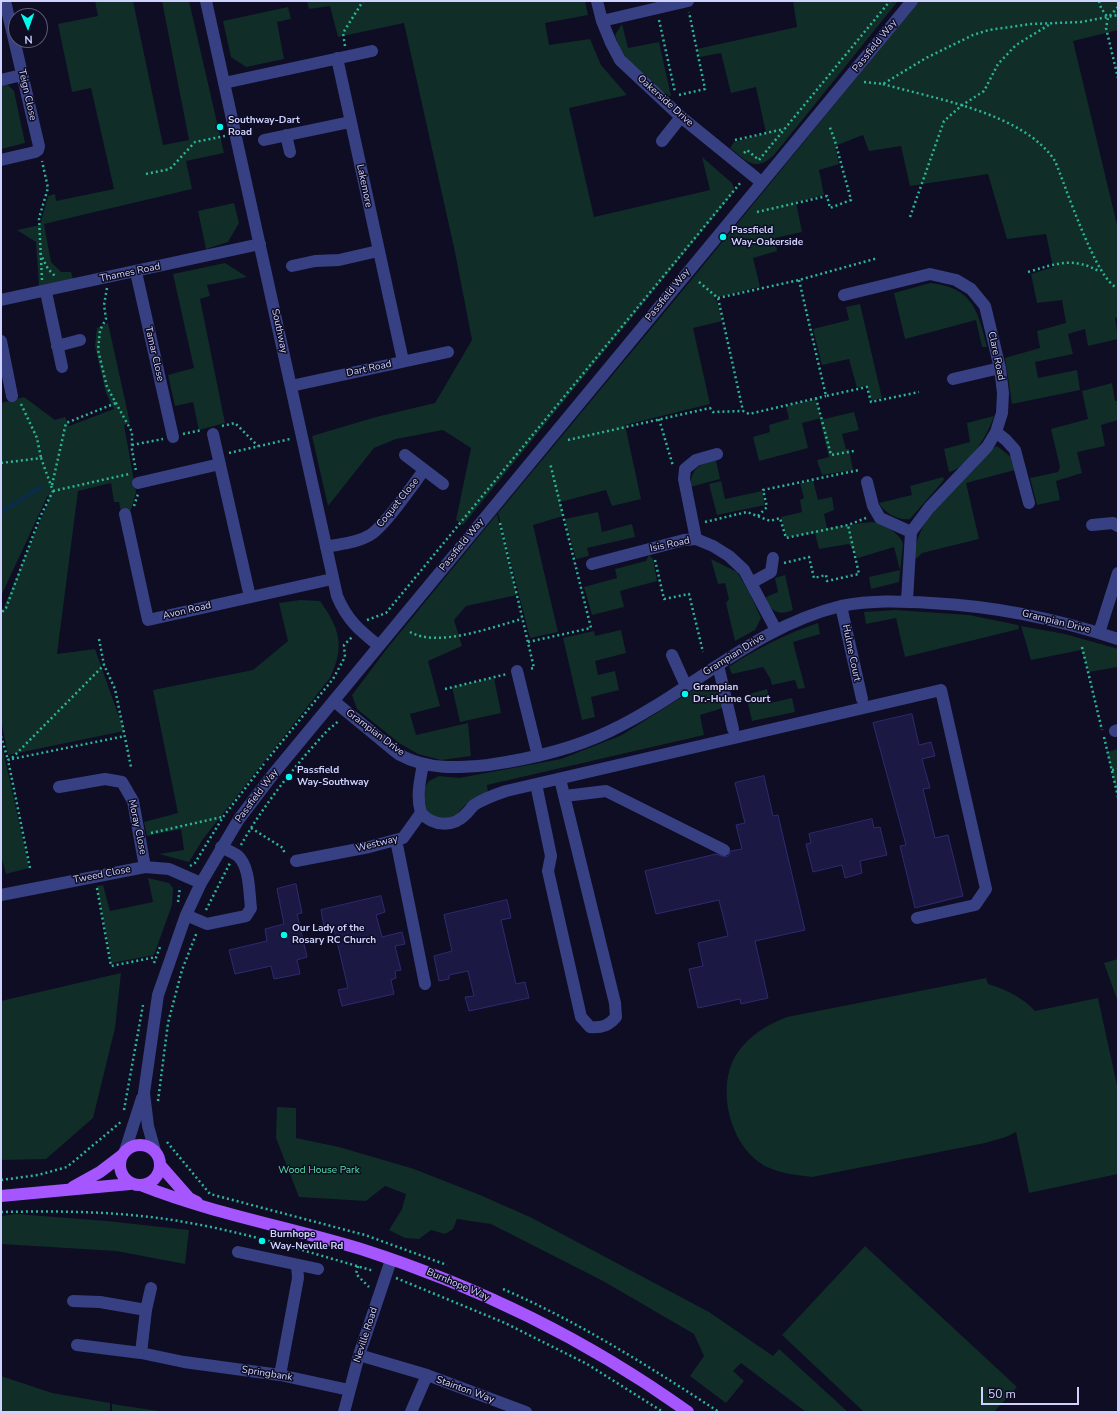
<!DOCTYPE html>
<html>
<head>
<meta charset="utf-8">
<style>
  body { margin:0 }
  #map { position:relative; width:1119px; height:1413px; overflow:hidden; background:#0e0d23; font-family:"Nunito Sans",sans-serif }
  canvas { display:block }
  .frame { position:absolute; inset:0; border:2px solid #cfd1ff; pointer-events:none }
  .north { position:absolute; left:8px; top:8px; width:40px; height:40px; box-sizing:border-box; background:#0e0d23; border:1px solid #5b5b7b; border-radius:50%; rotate:178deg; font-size:11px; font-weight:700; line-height:16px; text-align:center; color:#cfd1ff }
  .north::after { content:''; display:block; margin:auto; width:14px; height:18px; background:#00faed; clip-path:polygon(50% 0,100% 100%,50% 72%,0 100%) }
  .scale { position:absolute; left:981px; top:1387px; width:98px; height:18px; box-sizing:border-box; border:2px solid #cfd1ff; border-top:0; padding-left:5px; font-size:12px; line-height:14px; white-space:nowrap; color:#cfd1ff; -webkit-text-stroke:3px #0e0d23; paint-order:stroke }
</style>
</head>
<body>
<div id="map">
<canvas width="1119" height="1413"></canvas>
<div class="frame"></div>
<div class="north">N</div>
<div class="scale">50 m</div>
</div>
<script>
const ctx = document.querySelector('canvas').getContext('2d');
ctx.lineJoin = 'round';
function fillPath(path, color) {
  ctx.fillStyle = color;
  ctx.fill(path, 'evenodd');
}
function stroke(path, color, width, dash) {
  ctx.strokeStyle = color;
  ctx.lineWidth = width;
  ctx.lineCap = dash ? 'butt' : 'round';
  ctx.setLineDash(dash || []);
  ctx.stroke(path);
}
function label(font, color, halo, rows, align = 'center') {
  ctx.font = font + ' "Nunito Sans",sans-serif';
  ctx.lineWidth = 3;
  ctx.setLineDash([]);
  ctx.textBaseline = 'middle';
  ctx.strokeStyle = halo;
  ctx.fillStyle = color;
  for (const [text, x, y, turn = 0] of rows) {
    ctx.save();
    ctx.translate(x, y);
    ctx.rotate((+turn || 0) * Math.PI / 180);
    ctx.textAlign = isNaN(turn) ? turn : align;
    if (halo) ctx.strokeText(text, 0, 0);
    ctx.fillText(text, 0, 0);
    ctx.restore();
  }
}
const green = new Path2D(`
  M95,1h38l30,144 26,-5 -27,-139h27l35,152 -38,8 6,28 -148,35 7,38 10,10h10l2,7 -34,7 -3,-44 -19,-12 23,-5 8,-29 7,-2 1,7 58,-12 -23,-101 -19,4 -14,-68 40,-8z
  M307,1h278l3,14 -43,8 4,22 41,-6 11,26 26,30 -58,13 25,109 116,-27 -8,-33 30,26 3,8 -272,334 -7,-5 15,-72 -28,-18 -47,9 -22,9 -46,58 -16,-70 64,-19 59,-14 37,-63 -17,-88 -51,-229 -66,14 -8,-31 -21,3z
  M793,1h105l-124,154c-19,18 -27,6 -44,-7l4,-6 32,-9 -10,-46 -25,6 -10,-40 -21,4 -3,-8 100,-22z
  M919,1h199v29l-45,11 45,188v88l-3,1 3,21 -30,7 -3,-17 -17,5 5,20 -38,8 3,16 39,-8 3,20 -68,14 -7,-46 35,-10 -3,-17 29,-8 -4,-23 -25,3 -6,-29 22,-7 -7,-33 -39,5 -19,-65 -78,12 -9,-40 -32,5 -6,-16 -28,11 4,18 -20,6 5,25 -28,7 6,30 -27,6 2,13 -24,7 7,29 -46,11 3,3 5,20 -29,7 17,76 -85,21 16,74 -29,7 -6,-16 -46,12 3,14 -30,9 25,107 -28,6 -32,-125 194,-234z
  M288,7l3,12 -14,3 7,37 -38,8 -15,-10 -8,-36z
  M622,24l6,24 31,-6 12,54h-2c-24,-18 -45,-31 -54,-61z
  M7,84l7,7 11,52 -24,6v-64z
  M234,203l5,20 -11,19 -22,7 -8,-38z
  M225,263l22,14 -40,8 3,11 -10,3 25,124 -26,7 -6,-28 -18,4 -7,-31 26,-7 -21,-94z
  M930,283c42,4 48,27 57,64h-5l-6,-27 -71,19 -11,-46z
  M860,304l22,94 -10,3 -5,-15 -10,2 -8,-29 -27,6 -9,-36 36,-9 -3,-13z
  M108,323l22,100 -6,2 12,67 -5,18 -10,2 -2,-10h-5l-3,-19 -33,8 -21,163 38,-5 29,82 -116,24 -7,-35v-106l48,-114 -1,-5 -47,101v-193l23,-6 31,23 10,-3 4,9 45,-17 -8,-16 -11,-47 2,-18z
  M1112,383l3,18h3v19l-17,5 4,21 -28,6 5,21 -26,8 4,19 -23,5 -7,-27 28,-6 2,-5 -9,-38 37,-10 -6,-28z
  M816,399l5,19 -19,5 6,25 -49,13 -6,-24 17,-5 -1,-7 20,-6 -3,-13z
  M854,412l5,18 -17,4 4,15h3l4,21 -31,5 -5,-15 12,-3 -9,-37z
  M994,416c-5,17 -26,52 -45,56l-5,-23 26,-7 -3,-19z
  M997,446l14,11 4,13 -49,13 13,56 -57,14 -5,5h-4c6,-46 48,-77 78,-109z
  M716,460l4,19 -30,8c2,-20 8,-22 26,-27z
  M943,477l1,3 -34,39c-11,2 -26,-6 -31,-16l33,-8 -2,-9z
  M813,480l5,20 14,-3 2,13 -10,4 3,14c15,-1 30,-5 44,-6 11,0 30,12 32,22l-4,38 -28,7 -2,-12 31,-7 -6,-23 -36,11 -9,-14 -30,5 -4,-16 -29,4 -5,-20 21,-5 -2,-12 4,-2 -4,-15z
  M721,481l4,18 37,-8 3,14 -48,10 -8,-31z
  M598,512l4,20 30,-8 3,13 -48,11 2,8 -13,3 -11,-40z
  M497,514l20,81 -51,11 -12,14 8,26 -34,15 12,45 -30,8 6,21 52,-12 3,33 -30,4 -23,-6 -19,-11 -42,-34 -5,-14 37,-49z
  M649,555l4,4 4,22 -37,10 4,16 -32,8 -8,-28 33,-9 -2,-9 31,-8z
  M711,559l26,13 12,20 12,26 -6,12 -20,11 -9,-38 3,-4 -4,-16 -7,1z
  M785,575l8,35c-13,6 -24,2 -27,-13l12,-5 -3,-14z
  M300,600l20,1c20,28 25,45 10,77l-127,161 -14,23 -30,-8 25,-4 -3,-21 -34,7 -3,-14 34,-9 -25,-123 100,-20 35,-29 -9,-38z
  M895,610l74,5 49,10 1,4 -114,28 -9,-39 -30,6 -2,-12z
  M818,623l2,11 -27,8 12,46 -7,1 -3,-9 -23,5 -2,-7 -7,-11 -31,7 -3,-7c28,-19 57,-33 89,-44z
  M1021,626l44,8 53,15v21l-1,-3 -28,5 -8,-22 -50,10z
  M621,630l5,23 -31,8 3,14 17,-4 4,19 -28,7 4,20 -13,3 -19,-82 31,-7 1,5z
  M494,678l7,35 -41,9 -8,-35z
  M704,683l11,2 5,8 3,15 -23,7 4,20 -217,50 1,7 -23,13 -8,9 -8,4 -8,1 -16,-8 -2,-21 6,-9 10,-5 20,2 102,-19 61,-24z
  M767,689l3,14 22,-5 3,14 -43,9 -6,-26z
  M1,741l28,127 -23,6 -5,-18z
  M1118,749v47l-11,-44z
  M148,878l21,5 4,5 -1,17 -18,50 -42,8 -15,-77 6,-1 7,26 43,-9z
  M1118,959v43l-14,-39z
  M121,973l-6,55 -22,90 -47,41 -45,1v-159z
  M986,978l2,6c19,6 34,13 47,27l63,-13 20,92v84l-89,19 -13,-61 -10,5 -21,6 -173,34c-15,-2 -30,-3 -45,-10 -37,-18 -53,-81 -29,-115 13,-18 29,-27 49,-35z
  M277,1107l19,1v30l43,9 75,22 66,26 50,22 179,95 64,44 6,-7 69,63h-42l-65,-49 -8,8 11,10 -18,22 -36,-27 14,-20 -10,-22 -91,-53 -112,-57 -34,-5 -4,10 -8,5 -14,-4 -12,9 -14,-1 -16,-8 13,-21 4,-15 -21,-8 -19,15 -67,-4 -23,-59z
  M16,1214l91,7 82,9 -4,34 -69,-13 -115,-7v-28z
  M865,1246l152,141 -23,25h-130l-82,-77z
  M1,1376l51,17 58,10v9h-109z
  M112,1404l53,8h-53z`);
const stream = new Path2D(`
  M1,512l40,-25`);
const building = new Path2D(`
  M912,714l7,31 12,-3 4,14 -13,3 8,29 -7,1 12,49 13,-3 15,61 -48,12 -15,-62 6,-1 -33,-122z
  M764,776l9,40 5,-1 27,115 -50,11 13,57 -27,6 -1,-5 -42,9 -9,-39 14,-3 -5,-23 30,-7 -9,-36 -63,14 -11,-43 71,-17 9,3 3,-1 3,-5 11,-2 -6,-24 9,-2 -10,-40z
  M872,819l2,9 6,-1 7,28 -27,6 2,12 -17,5 -3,-13 -29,7 -7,-28 5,-1 -2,-9z
  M296,884l6,29 -5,1 10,43 -10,3 3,14 -26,5 -3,-13 -36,8 -6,-24 38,-9 -2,-12 19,-5 -7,-35z
  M381,896l4,16 -9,3 6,22 20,-5 3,12 -10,2 6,24 -6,1 1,7 -5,2 3,14 -52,12 -4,-16 10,-2 -15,-63 -9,2 -3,-17z
  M507,900l4,18 -10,2 15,64 9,-2 4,16 -60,13 -4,-14 9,-1 -6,-25 -19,4v4l-10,2 -5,-25 18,-5 -8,-36z`);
const path = new Path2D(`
  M1099,1l2,7 7,10
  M1118,7l-10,11 -2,10 12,50
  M659,20l16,72
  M345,46l-2,-13 20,-32
  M864,82l19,2 43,-26 47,-23 16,-5 42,-6 50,-2 37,-7
  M883,84c52,15 141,29 172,77 10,23 42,122 63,127
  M679,95l26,-6 -16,-77
  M735,140l49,-11
  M744,153l3,-3 12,10 131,-159
  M146,174l24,-5 25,-27 30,-6
  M757,212l70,-16 3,12 21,-8 -16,-59 -6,-16
  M910,217l34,-96 17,-15 23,-15 14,-27 18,-19 36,-22
  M40,253l8,16 8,8
  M1028,272c27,-8 46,-16 72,0
  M42,280l-3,-62 9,-30 -6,-27
  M799,280l27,116 41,-9 4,15 48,-10
  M699,282l19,16 25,113
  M107,288l-3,17 2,14 -6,11 -2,20 9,37 25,45v18l4,21
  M718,298l81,-18 79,-22
  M816,398l15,57 23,-4
  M21,404l16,34 4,20
  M659,419l14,47
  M222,426l13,-3 23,23
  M183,434l19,-4
  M568,440l142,-32 3,4 30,-1 6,3 77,-18
  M132,445l31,-6
  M229,453l61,-14
  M1,463l40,-5 12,33 -13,26 -34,91 -5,5
  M52,485l14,-62 50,-20
  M53,491l76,-17
  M134,506l4,-12
  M758,516l9,-9 -4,-17 96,-20
  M705,522l42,-10 23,9 10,-3 6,20 62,-13 18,-7
  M500,523l34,145 -5,1
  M655,560l9,39 25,-5 14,58
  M784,563l25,-6 5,21 12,-3 1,6 32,-7 -11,-49
  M367,620l19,-7 355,-431
  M410,632c28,16 82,-5 112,-13
  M99,639l5,26 11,24 16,78
  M528,642l63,-14 -41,-165
  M1082,647l20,83
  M445,689l62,-15
  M1,736l7,24
  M1104,737l14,60
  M12,759l113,-23
  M267,760l66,-81 12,-22 -1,-12 8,-8
  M1112,770l6,-1
  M251,828l32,20 2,7
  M151,833l71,-16
  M241,845c21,-38 56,-82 86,-114 4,-4 8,-6 12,-11
  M190,866l5,-3 28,-46 41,-53
  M30,868l-22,-108 3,-1 93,-94
  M97,888l14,78 45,-9
  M178,902l2,-15
  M206,910l24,-47
  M154,963l6,-16
  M158,1101l10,-78 14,-53 15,-38
  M124,1110l19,-105
  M167,1142l43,52 155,41 82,30
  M1,1180l37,-5 29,-8 55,-46
  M1,1212c49,-1 100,-1 149,5 77,9 151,33 224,54
  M358,1266l-2,8 13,13
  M396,1278l109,45 82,41 76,48
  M503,1289c76,33 147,78 216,123`);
const minor = new Path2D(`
  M206,1l131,595c10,24 22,34 42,50
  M597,1l5,20 9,22 9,17 61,57 80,65
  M602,21l86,-20
  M337,58l66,303
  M1,80l21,-5
  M224,83l148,-32
  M286,135l4,17
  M264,140l86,-18
  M662,141l19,-24
  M1,160l34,-8 3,-2 1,-4 -34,-145
  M292,266l23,-5 24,-1 39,-9
  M136,272l37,165
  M46,292l16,75
  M844,295l86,-21 26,6 15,9 14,17 15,62 3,25 -1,20 -6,19 -9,15 -58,61 -18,24 -4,69
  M1,300l259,-56
  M1,341l11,55
  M57,346l23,-6
  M953,379l47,-11
  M291,386l157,-34
  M996,432l10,8 9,10 14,53
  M213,434l37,163
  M405,455l38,29
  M867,482l6,24 7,12 31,14
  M138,483l82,-19
  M125,514l23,106 184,-41
  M1092,525l21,-2 5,3
  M696,539l-12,-60 1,-10 11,-9 21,-6
  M326,547c14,-3 31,-4 44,-12 15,-9 42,-49 54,-65
  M592,564l92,-24 12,-1 17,7 16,10 15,14 32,60
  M751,583l20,-11 2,-14
  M841,606l21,93
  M1099,633l19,-60
  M672,655l14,31
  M718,665l15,64
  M517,671l21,85
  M334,701c15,13 31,25 46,38 7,5 13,12 20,16 28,15 58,13 88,10 42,-6 83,-15 122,-34 80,-38 143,-104 231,-125 30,-6 60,-5 90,-3 64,3 126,16 187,36
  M1115,731l3,-1
  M536,784l15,72 -3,15 33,146 9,10c12,1 18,-1 26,-10l-1,-14 -55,-224
  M59,787l46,-8 17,3 11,19 12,66
  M565,796l41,-5 118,59
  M421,813c12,13 32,15 45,1 3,-3 5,-6 8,-9 11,-7 20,-10 32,-14l435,-101 45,199 -11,16 -58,13
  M396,840l29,144
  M296,861l73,-14 34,-9 18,-25c-5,-17 -1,-32 2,-49
  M1,895l144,-28 24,2 32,14
  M186,915l21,9 39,-8 5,-8c-2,-15 -1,-41 -13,-52 -5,-4 -12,-6 -17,-9
  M125,1151l17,-53
  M155,1151l-7,-25 -4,-33 14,-98 28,-80 15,-32 38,-64 35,-46 638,-772
  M238,1252l80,17
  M73,1301l27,1 46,8
  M77,1345l64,8 43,9 96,13 69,15
  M141,1353l5,-43 5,-22
  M359,1355l68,20 99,37
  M280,1375l18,-97 -1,-13
  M344,1412l15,-57 32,-95
  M411,1412l16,-37`);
const major = new Path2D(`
  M120 1165a20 20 0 1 1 40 0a20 20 0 1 1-40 0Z
  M160,1165l29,33 8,4
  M143,1186c71,28 146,41 218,63 116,37 228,92 327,163
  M73,1187l27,-15 21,-16
  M1,1196l129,-12`);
const markers = [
  [220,127,4,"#00faed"],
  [723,237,4,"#00faed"],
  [685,694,4,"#00faed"],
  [289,777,4,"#00faed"],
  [284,935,4,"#00faed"],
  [262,1241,4,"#00faed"]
];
const streetNames = [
  ["Passfield Way",875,46,-51],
  ["Teign Close",27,95,77],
  ["Oakerside Drive",665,101,42],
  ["Lakemore",364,186,78],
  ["Thames Road",130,273,-12],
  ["Passfield Way",668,295,-51],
  ["Southway",279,331,78],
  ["Tamar Close",154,354,77],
  ["Clare Road",996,356,78],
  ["Dart Road",369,369,-12],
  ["Coquet Close",398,503,-51],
  ["Passfield Way",462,545,-51],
  ["Isis Road",670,545,-12],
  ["Avon Road",187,611,-13],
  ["Grampian Drive",1056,622,14],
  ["Hulme Court",851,653,78],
  ["Grampian Drive",734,655,-32],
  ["Grampian Drive",375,733,37],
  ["Passfield Way",257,796,-53],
  ["Moray Close",137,827,78],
  ["Westway",377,844,-14],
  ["Tweed Close",102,875,-11],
  ["Burnhope Way",458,1285,23],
  ["Neville Road",366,1335,-72],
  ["Springbank",267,1374,9],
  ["Stainton Way",465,1390,20]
];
const poiNames = [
  ["Southway-Dart",228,121],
  ["Road",228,133],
  ["Passfield",731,231],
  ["Way-Oakerside",731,243],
  ["Grampian",693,688],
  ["Dr.-Hulme Court",693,700],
  ["Passfield",297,771],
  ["Way-Southway",297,783],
  ["Our Lady of the",292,929],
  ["Rosary RC Church",292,941],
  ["Burnhope",270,1235],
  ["Way-Neville Rd",270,1247]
];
const parkNames = [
  ["Wood House Park",319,1171]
];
fillPath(green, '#102d27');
stroke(stream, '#0b2c48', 4);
fillPath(building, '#1b1944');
stroke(building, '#2e2a70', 1);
stroke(path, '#2cb699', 2.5, [2, 3]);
stroke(minor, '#374083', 12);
stroke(major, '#a656ff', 12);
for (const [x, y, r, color] of markers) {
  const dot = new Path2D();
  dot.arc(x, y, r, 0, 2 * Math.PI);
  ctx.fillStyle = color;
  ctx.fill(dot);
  stroke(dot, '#0e0d23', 1.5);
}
label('10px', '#cfd1ff', '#0e0d23', streetNames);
label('bold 10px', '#cfd1ff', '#0e0d23', poiNames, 'left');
label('10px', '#59e1aa', '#0e0d23', parkNames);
</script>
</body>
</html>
